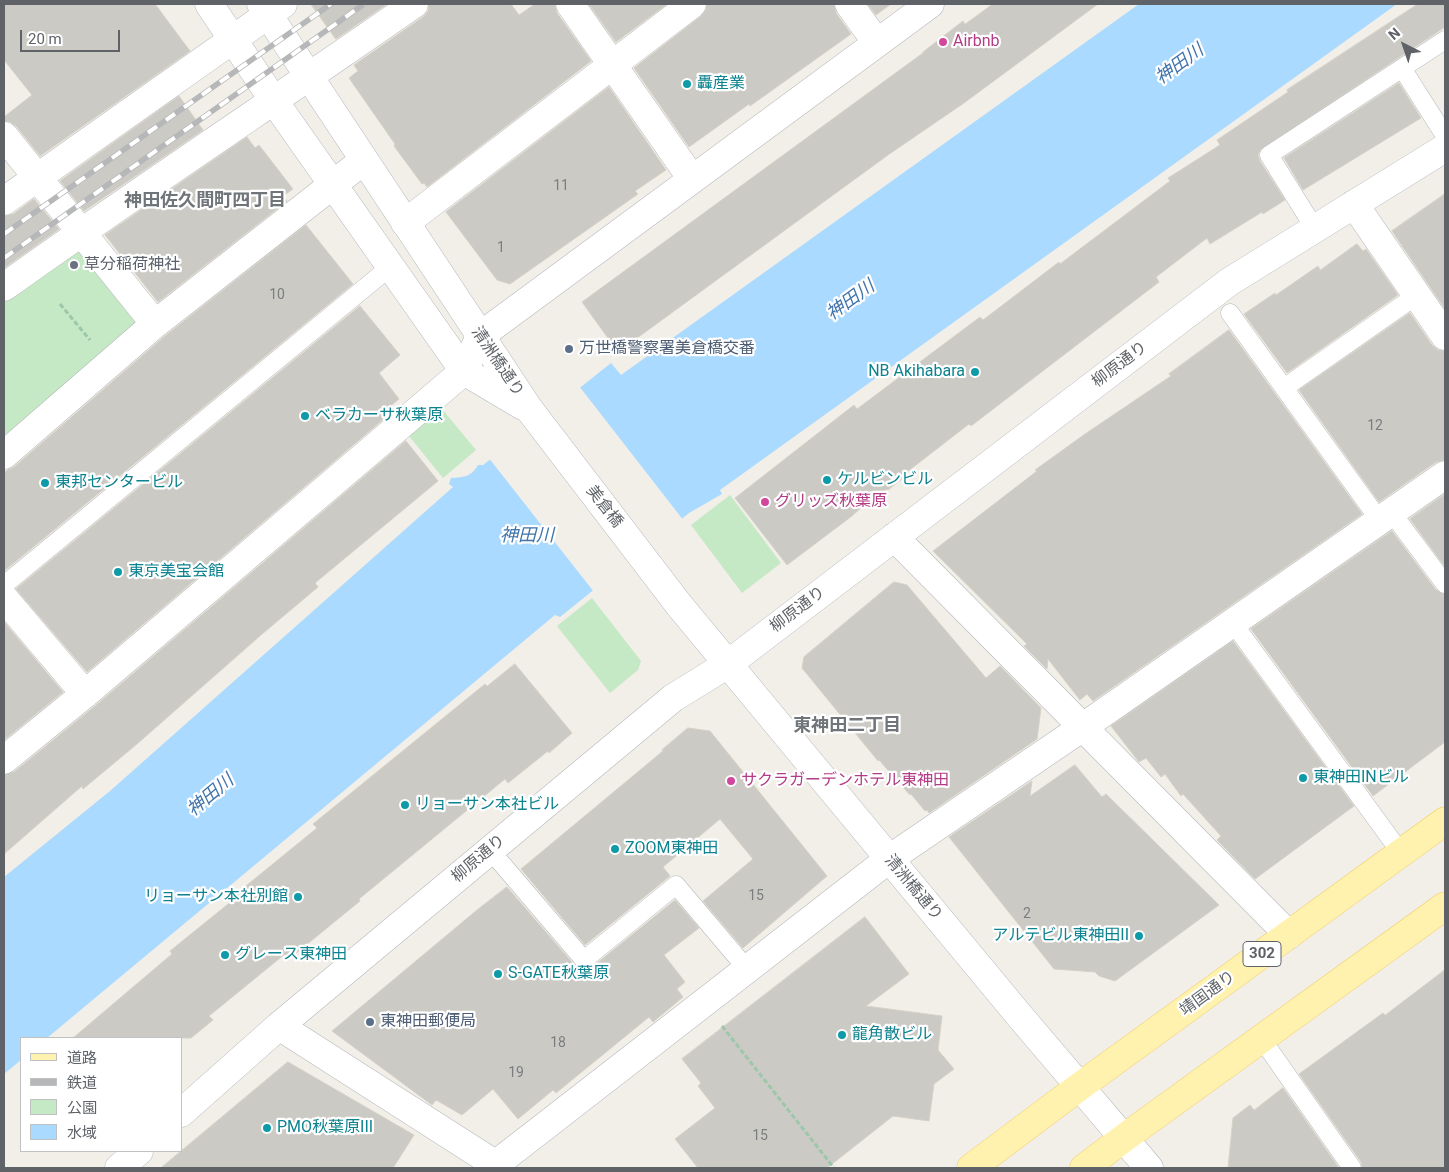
<!DOCTYPE html>
<html>
<head>
<meta charset="utf-8">
<style>
  body { margin:0 }
  #map { position:relative; width:1449px; height:1172px; overflow:hidden; background:#f1efe8; font-family:Roboto,"Noto Sans JP",sans-serif }
  canvas { display:block }
  .frame { position:absolute; inset:0; border:5px solid #5f6368; pointer-events:none }
  .legend { position:absolute; left:20px; top:1037px; width:162px; height:115px; box-sizing:border-box; background:#fff; border:1px solid #bfc1c3; margin:0; padding:6px 9px; list-style:none; font-size:15px; color:#5f6368 }
  .legend li { display:flex; align-items:center; gap:10px; height:25px }
  .legend b { width:25px; border:1px solid #bfc1c3 }
  .north { position:absolute; left:1379px; top:20px; width:50px; height:50px; -webkit-text-stroke:4px #fff; paint-order:stroke; rotate:319deg; font-size:14px; font-weight:700; line-height:20px; text-align:center; color:#5f6368 }
  .north::after { content:''; display:block; margin:auto; width:18px; height:22px; background:#5f6368; clip-path:polygon(50% 0,100% 100%,50% 72%,0 100%) }
  .scale { position:absolute; left:20px; top:30px; width:100px; height:22px; box-sizing:border-box; border:2px solid #5f6368; border-top:0; padding-left:6px; font-size:15px; line-height:18px; white-space:nowrap; color:#5f6368; -webkit-text-stroke:4px #fff; paint-order:stroke }
</style>
</head>
<body>
<div id="map">
<canvas width="1449" height="1172"></canvas>
<div class="frame"></div>
<ul class="legend">
<li><b style="height:6px;background:#fff2af"></b>道路</li>
<li><b style="height:6px;background:#b6b7b8"></b>鉄道</li>
<li><b style="height:14px;background:#c5e8c5"></b>公園</li>
<li><b style="height:14px;background:#aadaff"></b>水域</li>
</ul>
<div class="north">N</div>
<div class="scale">20 m</div>
</div>
<script>
const ctx = document.querySelector('canvas').getContext('2d');
ctx.lineJoin = 'round';
function fillPath(path, color) {
  ctx.fillStyle = color;
  ctx.fill(path, 'evenodd');
}
function stroke(path, color, width, dash) {
  ctx.strokeStyle = color;
  ctx.lineWidth = width;
  ctx.lineCap = dash ? 'butt' : 'round';
  ctx.setLineDash(dash || []);
  ctx.stroke(path);
}
function label(font, color, halo, rows, align = 'center') {
  ctx.font = font + ' Roboto,"Noto Sans JP",sans-serif';
  ctx.lineWidth = 4.5;
  ctx.setLineDash([]);
  ctx.textBaseline = 'middle';
  ctx.strokeStyle = halo;
  ctx.fillStyle = color;
  for (const [text, x, y, turn = 0] of rows) {
    ctx.save();
    ctx.translate(x, y);
    ctx.rotate((+turn || 0) * Math.PI / 180);
    ctx.textAlign = isNaN(turn) ? turn : align;
    if (halo) ctx.strokeText(text, 0, 0);
    ctx.fillText(text, 0, 0);
    ctx.restore();
  }
}
const green = new Path2D(`
  M76,248l62,75 -134,116v-140z
  M442,409l34,41 -33,28 -34,-42z
  M730,495l51,68 -39,30 -51,-68z
  M592,598l49,63 -3,9 -28,23 -53,-67z`);
const water = new Path2D(`
  M1139,4h258l-677,486 2,4 -33,19 -129,104 -5,-2 -508,423h-26v22l-17,14v-197l106,-86 343,-304 -4,-3 2,-6c13,-1 20,-1 27,-13h5l128,-102 10,12z`);
const pier = new Path2D(`
  M579,386l105,135 -90,71 -106,-135z`);
const building = new Path2D(`
  M4,4h151l35,47 -150,105 -24,-30 -6,-4 -6,-1v-4l28,-22 -28,-35z
  M311,4h76l-51,35z
  M429,4h82l8,11 16,-11h20l2,9 34,48 -164,126 -3,-4 -2,1 -28,-38 1,-2 -46,-66 9,-7 -4,-6 69,-48 5,-6z
  M589,4h78l-51,38z
  M707,4h127l2,9 15,21 -101,72 -1,-2 -60,43 -55,-79 67,-52 5,-6z
  M868,4h23l-15,11z
  M993,4h105l-134,99 -76,52 -270,197 -36,-50 341,-249v-1l40,-31 2,3z
  M1418,4h27v23l-185,123 -2,5 2,6 25,39 -22,14 -1,-2 -52,32 -3,-6 -51,39 3,5 -188,144 -2,-2 -62,48 1,2 -20,16 -1,-1 -9,7 -2,-2 -24,22 -65,49 -52,-67 119,-93 3,4 123,-92 3,3 76,-58 1,2 110,-83 -2,-3 52,-33 -3,-5 71,-48 -1,-2z
  M1399,83l22,35 -118,72 -19,-32z
  M609,87l57,83 -31,21 3,3 -128,90 -13,-4 -51,-68z
  M179,96l24,34 -119,81 -24,-30z
  M247,137l8,11 4,-3 34,44 -10,7 4,5 -129,101 -53,-67z
  M1445,194v115l-53,-78z
  M34,199l25,30 -55,39v-52l9,-2z
  M306,225l47,59 -349,287v-99l10,-5 151,-131z
  M1357,244l6,7 3,-2 32,46 -111,78 -43,-59 31,-21 1,2 42,-29 2,4z
  M360,306l40,49 -21,18 20,26 -16,13 3,5 -299,255 -71,-83z
  M1410,313l22,32 6,5 7,1v109l-9,2 -57,40 -80,-112z
  M1229,330l133,184 -269,187 -6,-7 -7,6 -32,-41 -1,10 -23,-23 3,-2 -94,-93 104,-80 -2,-1 50,-36 86,-58 -2,-2z
  M406,441l32,40 -123,102 3,4 -57,48 -124,109 -54,45 -1,-3 -78,68v-79l10,-3 81,-66z
  M1445,494v73l-35,-48z
  M1392,531l44,59 9,4v148l-72,54 -122,-167z
  M894,582l13,3 79,93 14,-12 41,42 -4,31 -108,74 -2,-3 -2,1 -14,-17 -1,1 -31,-35 -1,1 -76,-93 2,-11z
  M4,622l59,70 -59,48z
  M1233,641l121,165 -99,73 -38,-39 4,-4 -38,-42 -2,2 -16,-22 -4,3 -15,-19 -7,4 -28,-36z
  M515,664l57,69 -23,20 -1,-2 -40,32 -3,-4 -146,120 1,2 -71,58 -4,-5 -76,62 4,4 -22,18h-118l99,-84 -2,-3 68,-55 -2,-2 81,-66 -4,-4 172,-140 2,2z
  M688,728l22,3 117,145 -84,72 -40,-47 50,-42 -33,-40 -57,48 7,9 -85,69 -64,-76 142,-118 -1,-1z
  M1075,765l27,32 4,-3 113,111 -104,76 -16,-5 -4,-4 -41,-3 -105,-132 83,-56 -2,15z
  M507,887l69,80 5,3 10,-2 84,-68 24,28 -35,27 21,27 -8,7 6,8 -30,25 -4,-5 -93,76 -3,-3 -35,29 -25,-30 -31,26 -26,-15 -4,5 -100,-74 145,-121z
  M865,917l44,57 -43,32 76,10 -4,34 16,19 -20,15 -5,37 -36,-5 -66,52h-129l-23,-29 40,-31 -17,-22 3,-3 -19,-24z
  M1445,970v198h-83l-1,-6 -62,-88 84,-61 2,2z
  M288,1062l126,73 -21,33h-232z
  M1283,1088l56,80h-111l5,-50 17,-13 4,5z`);
const path = new Path2D(`
  M60,304l30,36
  M722,1026l112,142`);
const service = new Path2D(`
  M1402,68l43,68
  M1315,229l-46,-74 176,-115
  M1230,313l150,208
  M1284,388l133,-93
  M1392,513l53,71
  M4,585l386,-318
  M1233,623l168,230
  M490,850l94,110 92,-75 71,84
  M1261,1038l91,130`);
const minor = new Path2D(`
  M570,4l122,175
  M849,4l28,39
  M4,136l151,188
  M4,201l279,-197
  M1354,204l91,132
  M405,223l287,-219
  M4,287c135,-97 274,-188 410,-283
  M4,455l151,-131 208,-163
  M894,537l395,398
  M4,598l81,96
  M4,760l81,-66 379,-323 16,-35 450,-332
  M279,1026l222,142
  M181,1113l98,-87 394,-328 55,-34 501,-382 216,-134
  M119,1168l20,-17
  M491,1168l398,-309 194,-132 362,-252`);
const tertiary = new Path2D(`
  M209,4l65,97 190,270 59,35
  M261,4l268,405 150,196 339,409 131,154`);
const primary = new Path2D(`
  M971,1168l108,-81 366,-266
  M1084,1168l40,-30 321,-232`);
const rail = new Path2D(`
  M4,234l327,-230
  M4,258l360,-254`);
const markers = [
  [943,42,5,"#d1479c"],
  [687,84,5,"#0f9aa8"],
  [74,265,5,"#6b7280"],
  [569,349,5,"#5c6f8a"],
  [975,372,5,"#0f9aa8"],
  [305,416,5,"#0f9aa8"],
  [827,480,5,"#0f9aa8"],
  [45,483,5,"#0f9aa8"],
  [765,502,5,"#d1479c"],
  [118,572,5,"#0f9aa8"],
  [1303,778,5,"#0f9aa8"],
  [731,781,5,"#d1479c"],
  [405,805,5,"#0f9aa8"],
  [615,849,5,"#0f9aa8"],
  [298,897,5,"#0f9aa8"],
  [1139,936,5,"#0f9aa8"],
  [225,955,5,"#0f9aa8"],
  [498,974,5,"#0f9aa8"],
  [370,1022,5,"#5c6f8a"],
  [842,1035,5,"#0f9aa8"],
  [267,1128,5,"#0f9aa8"]
];
const numberNames = [
  ["11",561,186],
  ["1",501,248],
  ["10",277,295],
  ["12",1375,426],
  ["15",756,896],
  ["2",1027,914],
  ["18",558,1043],
  ["19",516,1073],
  ["15",760,1136]
];
const shields = [
  [1262,954,38]
];
const shieldNames = [
  ["302",1262,954]
];
const hotelNames = [
  ["Airbnb",953,42],
  ["グリッズ秋葉原",775,502],
  ["サクラガーデンホテル東神田",741,781]
];
const cultureNames = [
  ["轟産業",697,84],
  ["NB Akihabara",965,372,"right"],
  ["ベラカーサ秋葉原",315,416],
  ["ケルビンビル",837,480],
  ["東邦センタービル",55,483],
  ["東京美宝会館",128,572],
  ["東神田INビル",1313,778],
  ["リョーサン本社ビル",415,805],
  ["ZOOM東神田",625,849],
  ["リョーサン本社別館",288,897,"right"],
  ["アルテビル東神田II",1129,936,"right"],
  ["グレース東神田",235,955],
  ["S-GATE秋葉原",508,974],
  ["龍角散ビル",852,1035],
  ["PMO秋葉原III",277,1128]
];
const worshipNames = [
  ["草分稲荷神社",84,265]
];
const serviceNames = [
  ["万世橋警察署美倉橋交番",579,349],
  ["東神田郵便局",380,1022]
];
const streetNames = [
  ["清洲橋通り",497,362,56],
  ["柳原通り",1120,365,-37],
  ["美倉橋",604,507,52],
  ["柳原通り",798,610,-37],
  ["柳原通り",479,859,-40],
  ["清洲橋通り",913,888,50],
  ["靖国通り",1208,994,-36]
];
const waterNames = [
  ["神田川",1180,65,-36],
  ["神田川",851,301,-36],
  ["神田川",527,536],
  ["神田川",211,796,-40]
];
const neighbourhoodNames = [
  ["神田佐久間町四丁目",205,201],
  ["東神田二丁目",847,726]
];
fillPath(green, '#c5e8c5');
fillPath(water, '#aadaff');
fillPath(pier, '#f1efe8');
fillPath(building, '#cccac5');
stroke(building, '#d6d1c6', 1);
stroke(service, '#b5b8bc', 19);
stroke(minor, '#b5b8bc', 29);
stroke(tertiary, '#b5b8bc', 29);
stroke(primary, '#f2c960', 29);
stroke(path, '#9cc7a9', 3, [5, 2.5]);
stroke(service, '#fff', 18);
stroke(minor, '#fff', 28);
stroke(tertiary, '#fff', 28);
stroke(primary, '#fff2af', 28);
stroke(rail, '#b6b7b8', 5.5);
stroke(rail, '#fff', 4, [11]);
for (const [x, y, r, color] of markers) {
  const dot = new Path2D();
  dot.arc(x, y, r, 0, 2 * Math.PI);
  ctx.fillStyle = color;
  ctx.fill(dot);
  stroke(dot, '#fff', 2);
}
label('14px', '#7a7d7f', null, numberNames);
for (const [x, y, w] of shields) {
  const box = new Path2D();
  box.roundRect(x - w / 2, y - 12.5, w, 25, 4);
  ctx.fillStyle = '#fff';
  ctx.fill(box);
  stroke(box, '#5f6368', 1);
}
label('bold 15px', '#5f6368', null, shieldNames);
label('16px', '#b23c85', '#fff', hotelNames, 'left');
label('16px', '#0d838f', '#fff', cultureNames, 'left');
label('16px', '#5b616d', '#fff', worshipNames, 'left');
label('16px', '#4e5e75', '#fff', serviceNames, 'left');
label('16px', '#5f6368', '#fff', streetNames);
label('italic 18px', '#4174aa', '#fff', waterNames);
label('bold 18px', '#70757a', '#fff', neighbourhoodNames);
</script>
</body>
</html>
